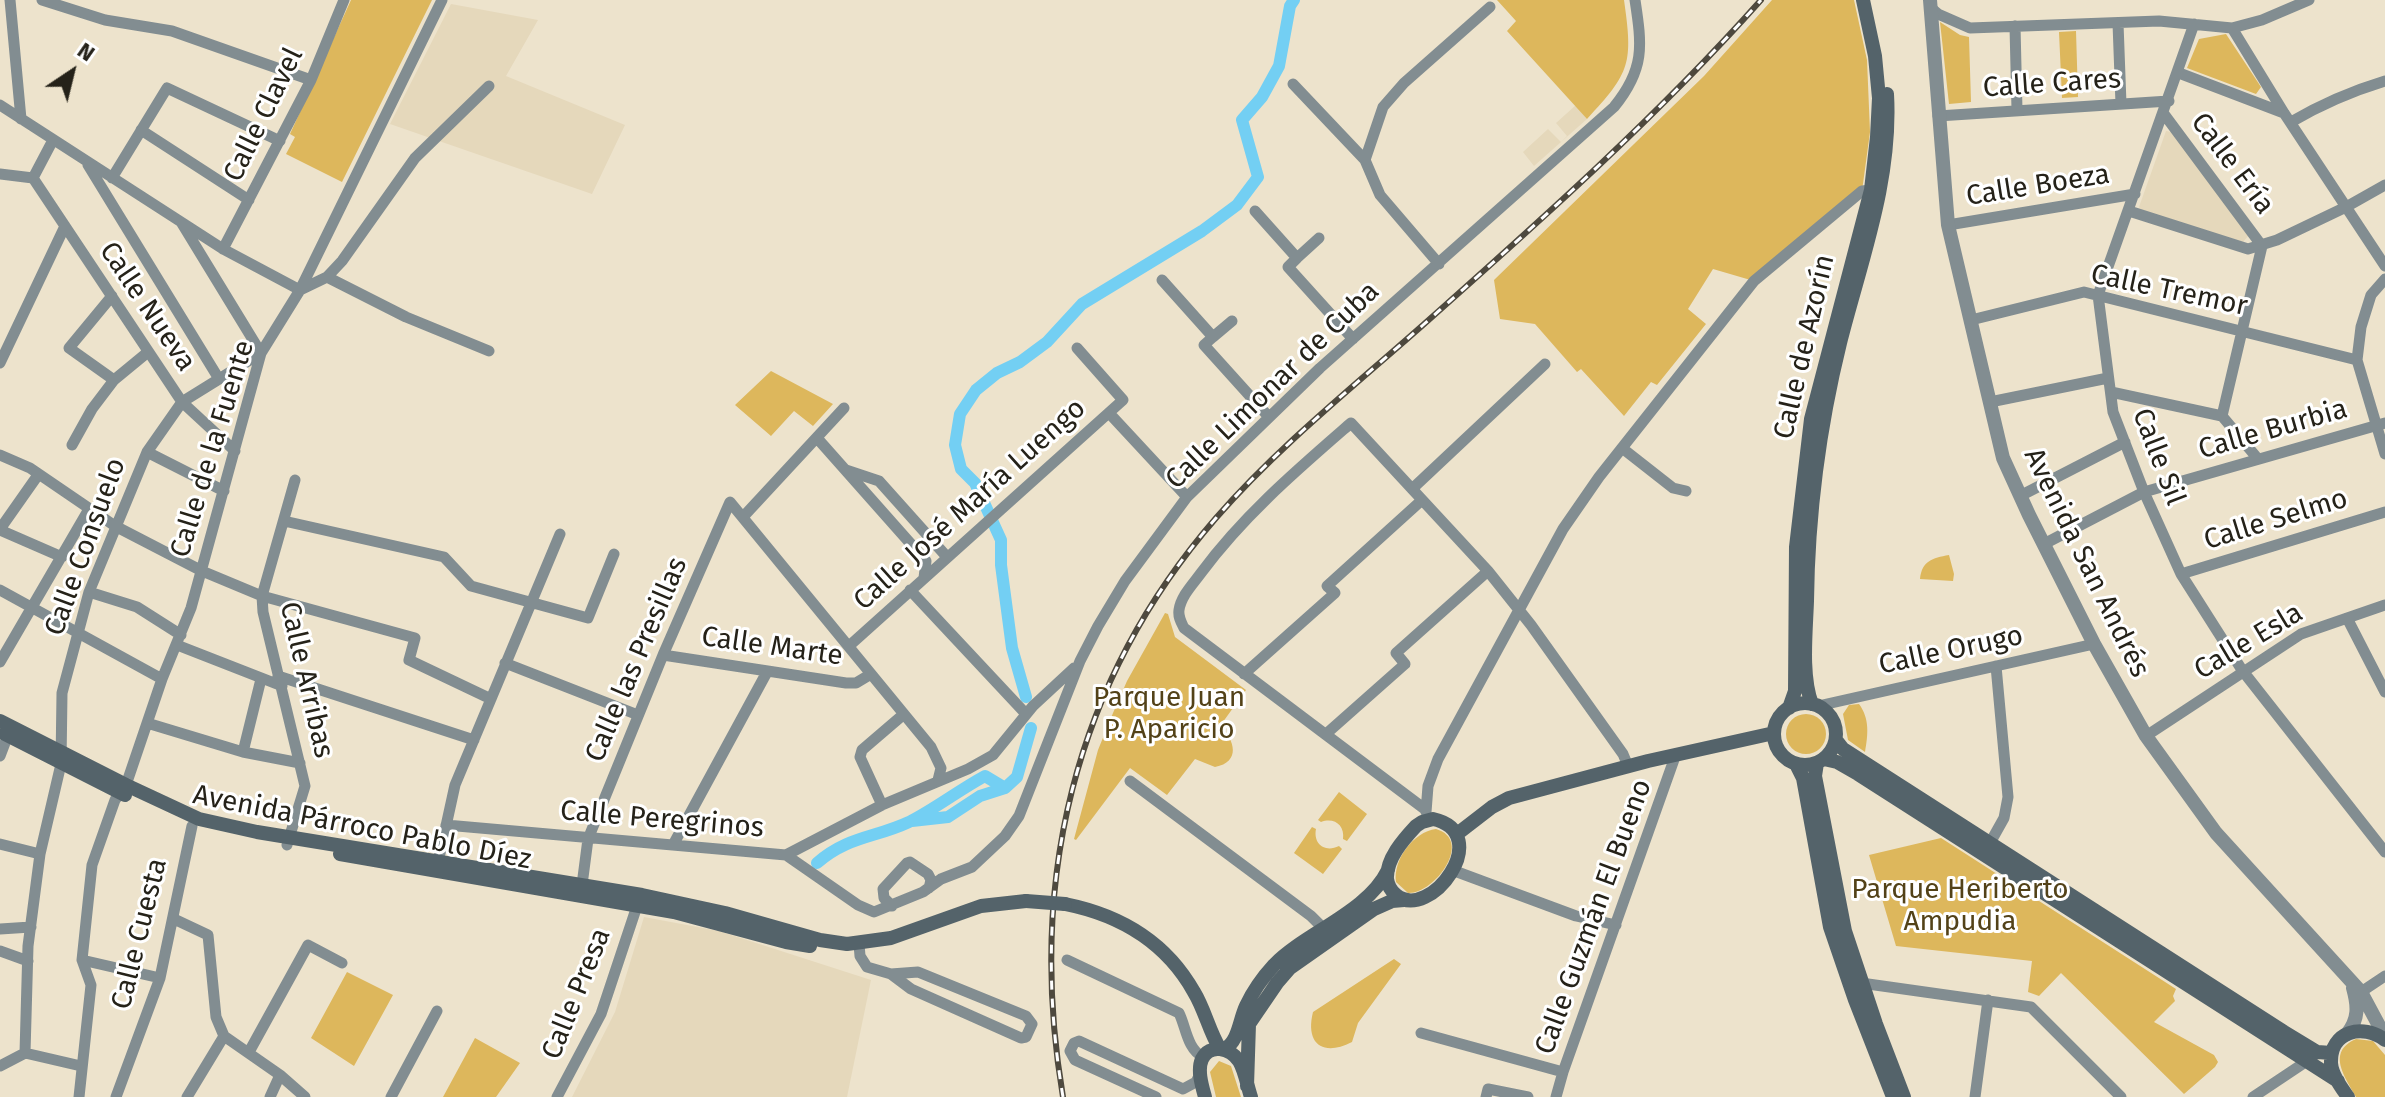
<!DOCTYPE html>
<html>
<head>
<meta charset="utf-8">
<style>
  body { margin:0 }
  #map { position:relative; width:2385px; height:1097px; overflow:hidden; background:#ede3cc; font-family:"Fira Sans",sans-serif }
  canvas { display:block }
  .north { position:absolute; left:32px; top:32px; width:80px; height:80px; -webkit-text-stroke:6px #fff; paint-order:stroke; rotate:35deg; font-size:22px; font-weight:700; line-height:32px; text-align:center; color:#252219 }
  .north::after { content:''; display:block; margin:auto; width:28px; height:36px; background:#252219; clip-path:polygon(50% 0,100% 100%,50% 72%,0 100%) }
</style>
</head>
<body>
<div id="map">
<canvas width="2385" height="1097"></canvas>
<div class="north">N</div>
</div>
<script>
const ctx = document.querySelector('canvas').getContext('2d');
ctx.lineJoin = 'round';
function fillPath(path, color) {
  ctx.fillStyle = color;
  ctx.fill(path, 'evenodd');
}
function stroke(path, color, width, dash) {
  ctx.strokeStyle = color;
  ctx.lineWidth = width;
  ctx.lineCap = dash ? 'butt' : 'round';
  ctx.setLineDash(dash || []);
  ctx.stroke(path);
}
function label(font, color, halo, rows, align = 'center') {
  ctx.font = font + ' "Fira Sans",sans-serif';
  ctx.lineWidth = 6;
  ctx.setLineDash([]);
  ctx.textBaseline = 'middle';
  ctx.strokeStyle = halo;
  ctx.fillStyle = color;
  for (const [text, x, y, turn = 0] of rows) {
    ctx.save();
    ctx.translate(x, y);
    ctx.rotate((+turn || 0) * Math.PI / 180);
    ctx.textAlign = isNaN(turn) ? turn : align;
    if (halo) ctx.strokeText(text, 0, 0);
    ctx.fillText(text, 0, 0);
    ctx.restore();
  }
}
const built = new Path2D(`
  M451,4l87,16 -32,56 119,49 -33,69 -202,-70z
  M1576,105l11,14 -53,47 -11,-14 25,-23 13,13 6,-6 -11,-13z
  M2166,131l6,1 78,102 -7,8 -101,-31 -3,-4z
  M644,917l75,14 152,49 -24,117h-275l43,-85z`);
const green = new Path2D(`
  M351,0h81l-90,182 -56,-28 9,-17 -5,-3z
  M1497,0h127c9,63 7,72 -37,119l-80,-88 9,-10z
  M1772,0h82l13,60 3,72 -8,59 -108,90 -41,-12 -25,40 18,15 -49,61 -6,-3 -27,34 -43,-47 -4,3 -42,-48 -35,-5 -6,-39 210,-204z
  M1940,22l20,13 9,2 2,65 -22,2z
  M2076,31l2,66 -16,1 -3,-66z
  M2226,34l35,53 -5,7 -69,-26 12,-29z
  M771,371l62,33 -20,22 -19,-15 -23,25 -36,-31z
  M1949,555l5,19 -1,7 -33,-2c2,-18 12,-21 29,-24z
  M1165,613l3,1 7,23 71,53 -26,36c15,14 21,36 -5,41l-20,-8 -28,36 -37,-27 -54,72 -2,-1 24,-89 15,-37 14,-32z
  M1859,704c11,15 9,31 6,48l-17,-12 -5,-26 6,-9z
  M1786 734a20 20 0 1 1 40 0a20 20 0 1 1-40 0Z
  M1339,792l28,22 -20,27 -4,-2c2,-14 -9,-22 -22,-17l-3,-2z
  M1312,827l4,2c-3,15 9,24 23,17l3,3 -19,25 -29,-21z
  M1436,829c38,11 -1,65 -28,64l-12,-11c-3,-22 17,-50 40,-53z
  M1941,838l235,151 -3,7 2,5 -21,21 60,33 4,7 -3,5 -31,27 -123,-121 -22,23 -11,-4 4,-31 -136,-15 -27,-91z
  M1394,959l7,5 -43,59 -6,19c-29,15 -47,2 -39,-30z
  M347,972l46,23 -39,71 -43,-28z
  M475,1038l45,25 -24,34h-53z
  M2356,1039l17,2 12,14v42h-29c-11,-20 -30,-45 0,-58z
  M1219,1061l12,5 10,31h-25l-6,-25z`);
const canal = new Path2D(`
  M1026,697l-14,-49 -11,-83v-25l-26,-57 -14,-14 -6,-24 5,-31 16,-24 21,-17 23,-11 27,-20 35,-38 120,-73 35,-26 21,-28 -16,-57 20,-23 17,-31 11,-60 4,-6
  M912,821l36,-4 32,-21 25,-8
  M817,863c31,-27 58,-25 92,-41 26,-13 50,-32 76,-46l20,12 12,-11 14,-49`);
const minor = new Path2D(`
  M10,0l11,119
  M42,0l63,20 67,11 139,49
  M1931,8l7,6 32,14 189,-7 73,7 30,-8 47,-20
  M2118,23l3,81
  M2194,24l-96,271 15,117 31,80 37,82 61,96 143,182
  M2015,26l2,84
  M2232,28l52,85 101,153
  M2179,73l105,40
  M1293,84l72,76 15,35 59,69
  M0,105l223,144 77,41 27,-13 15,-16 73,-103 74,-72
  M2164,114l98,132
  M1938,116l231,-15
  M2291,122c29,-17 61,-31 94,-41
  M141,130l108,70
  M1365,160l18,-53 21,-24 86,-76
  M88,165l131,214
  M0,174l33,4 149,224 53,49
  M33,178l20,-38
  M112,178l55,-90 113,53
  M1255,211l42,47 -9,9 65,72
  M2129,211l119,38 29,-9 69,-33 39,-22
  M1948,225l187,-31
  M223,249l88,-169 33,-80
  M1297,258l22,-20
  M327,277l79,40 83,34
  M2385,279l-14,16 -10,32 -4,33 28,94
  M1162,280l51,57 -9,8 64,71
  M112,296l-43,52 45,32
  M1971,320l113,-28 273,68
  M1213,337l19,-16
  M0,363l65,-137
  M2111,392l111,24
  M1990,402l118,-24
  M1109,413l78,84
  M817,438l109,123 -2,17
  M72,445l20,-36 22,-29 34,-28
  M1622,448l51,40 13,3
  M147,452l77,39
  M0,455l30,13 85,58 87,45 60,25 153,42 -6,22 82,39
  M2258,459l-36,-43 40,-170
  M846,470l33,11 68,76
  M1412,489l133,-125
  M2020,496l105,-54
  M743,517l101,-109
  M284,521l160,36 27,29 117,32 26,-64
  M0,529l38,-54
  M0,530l62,27
  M2044,544l100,-52 241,-69
  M2181,574l204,-62
  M0,590l162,89
  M910,590l116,124
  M89,592l48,15 44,28
  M2347,618l38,74
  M177,645l105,41
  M849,646l274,-246 -46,-52
  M663,655l183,28h10l15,-9
  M0,662l89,-153
  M505,663l133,52
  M1244,674l91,-81 -8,-7 95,-86
  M278,676l196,64
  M1818,706l276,-62
  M147,723l96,29 57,11
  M1326,734l79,-70 -9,-11 92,-82
  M2146,736l155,-102 84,-29
  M243,752l18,-73
  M0,756l8,-21
  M1130,781l181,135 12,12
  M882,805l-22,-48 2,-7 42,-36
  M1426,810l-242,-182c-3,-6 -6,-11 -5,-18 2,-14 14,-26 22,-37 43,-58 96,-103 150,-150l137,148 43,54 92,129 5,12
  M1426,812l2,-26 10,-27 125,-230 36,-52 155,-196 108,-90 9,-1
  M446,825l340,30 72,50 16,7 49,-20 18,-13 31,-12 33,-31 14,-20 61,-155 18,-35 27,-45 62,-84 133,-129 294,-261c31,-38 28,-61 21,-107
  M1990,843l14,-25 4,-21 -12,-131
  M0,844l40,10
  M287,845l18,-59 -42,-174 -1,-16 33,-116
  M673,845l94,-173
  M786,855l96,-50 86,-36 25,-14 40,-49 41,-38
  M437,867l18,-82 105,-251
  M1452,870l124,46 40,9
  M582,885l6,-46 75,-184 67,-153 201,245 10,21 -3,12
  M892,906l-8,-8 -1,-9 24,-26 3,-1 18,12 3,6 -2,8
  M174,919l34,16 8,82 8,19 -37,61
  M0,929l31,-2
  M859,944l1,12 7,11 24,7 27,-2 108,44 6,8 -6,13 -5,1 -110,-49 -20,-15
  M0,951l28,10
  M82,960l78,18
  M1067,960l112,53c7,14 8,36 24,44
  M1861,983l170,24 90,90
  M2361,992l24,-16
  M1421,1033l142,39
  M224,1036l56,39 25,22
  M249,1052l59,-107 34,18
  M25,1053l3,-107 12,-92 21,-90 1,-71 27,-101 58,-140 35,-50 79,-49 -80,-131
  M0,1066l25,-13 56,13
  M79,1097l12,-112 -9,-25 10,-95 23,-65 11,-15 36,-106 29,-71 70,-255 39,-63 142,-290
  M116,1097l44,-119 32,-152
  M270,1097l10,-22
  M391,1097l46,-86
  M557,1097l44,-83 36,-108
  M1156,1097l-81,-37 -5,-9 4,-8 5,-2 104,48 13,-7 5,-10
  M1486,1097l2,-8 40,8
  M1556,1097l7,-25 113,-318
  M1975,1097l13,-97
  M2253,1097l54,-36`);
const tertiary = new Path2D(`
  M1930,0l18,225 55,233 26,57 65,129 52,92 70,97 145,159 24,45
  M2347,1034c12,-15 11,-28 6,-46`);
const secondary = new Path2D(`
  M1774 734a31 31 0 1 1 62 0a31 31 0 1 1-62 0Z
  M1812,704c-11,-28 -6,-73 -5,-103 1,-87 12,-173 33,-258 21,-83 52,-162 47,-249
  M1789,708l6,-17 1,-144 15,-128 60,-229 6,-53 2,-39 -4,-42 -12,-56
  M0,721l126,64 73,34 58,13 385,63 83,18 95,27 27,4 44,-6 90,-32 45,-5
  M5,734l120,61
  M1836,740l7,9 441,283 33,20 15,1
  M1824,759l13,3 21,12 480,307
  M1817,763l-2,13 30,155 31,93 28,73
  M1796,764l7,14 27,149 25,73 38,97
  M1433,819c63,14 -3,104 -37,76 -5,-4 -8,-9 -9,-16 -1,-20 16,-39 29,-53l6,-4z
  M1457,834l35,-27 17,-9 139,-37 126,-28
  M340,854l334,58 112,30 24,4
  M1065,904c55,11 101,38 129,88 11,18 15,39 26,57
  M1225,1049c14,-9 14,-28 21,-43 7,-15 17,-29 28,-41 32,-33 93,-52 114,-95
  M1247,1086l2,-62 28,-41 13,-15 84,-59 18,-8 12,-1
  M1205,1097c-3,-11 -8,-27 -3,-38 8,-16 28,-11 37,2 6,10 8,24 12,36
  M2348,1097c-7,-10 -16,-22 -17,-34 -1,-32 32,-40 54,-23`);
const rail = new Path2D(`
  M1063,1097c-36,-214 10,-414 153,-579 62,-71 137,-131 207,-193 117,-104 234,-208 338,-325`);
const secondaryBridge = new Path2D(`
  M1026,901l39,3`);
const streetNames = [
  ["Calle Cares",2052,84,-4],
  ["Calle Clavel",264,115,-64],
  ["Calle Ería",2232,164,53],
  ["Calle Boeza",2038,186,-9],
  ["Calle Tremor",2169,291,12],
  ["Calle Nueva",147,307,56],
  ["Calle de Azorín",1805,347,-77],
  ["Calle Limonar de Cuba",1273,386,-44],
  ["Calle Burbia",2273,430,-16],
  ["Calle de la Fuente",213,449,-73],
  ["Calle Sil",2158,457,69],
  ["Calle José María Luengo",970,505,-42],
  ["Calle Selmo",2276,520,-17],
  ["Calle Consuelo",86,547,-70],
  ["Avenida San Andrés",2086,563,64],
  ["Calle Esla",2249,642,-31],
  ["Calle Marte",772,647,8],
  ["Calle Orugo",1951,651,-12],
  ["Calle las Presillas",637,660,-67],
  ["Calle Arribas",306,680,77],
  ["Calle Peregrinos",662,820,5],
  ["Avenida Párroco Pablo Díez",362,828,11],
  ["Calle Guzmán El Bueno",1594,917,-70],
  ["Calle Cuesta",140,934,-76],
  ["Calle Presa",577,994,-68]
];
const parkNames = [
  ["Parque Juan",1169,698],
  ["P. Aparicio",1169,730],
  ["Parque Heriberto",1960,890],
  ["Ampudia",1960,922]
];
fillPath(built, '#e5d8bb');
fillPath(green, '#ddb75c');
stroke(canal, '#73cff3', 12);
stroke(minor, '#828d91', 11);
stroke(tertiary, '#828d91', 14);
stroke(secondary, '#54636a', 14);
stroke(rail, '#4e493e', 6);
stroke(rail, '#fff', 3, [9]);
stroke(secondaryBridge, '#54636a', 14);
label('28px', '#252219', '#fff', streetNames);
label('28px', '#534218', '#fff', parkNames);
</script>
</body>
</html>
